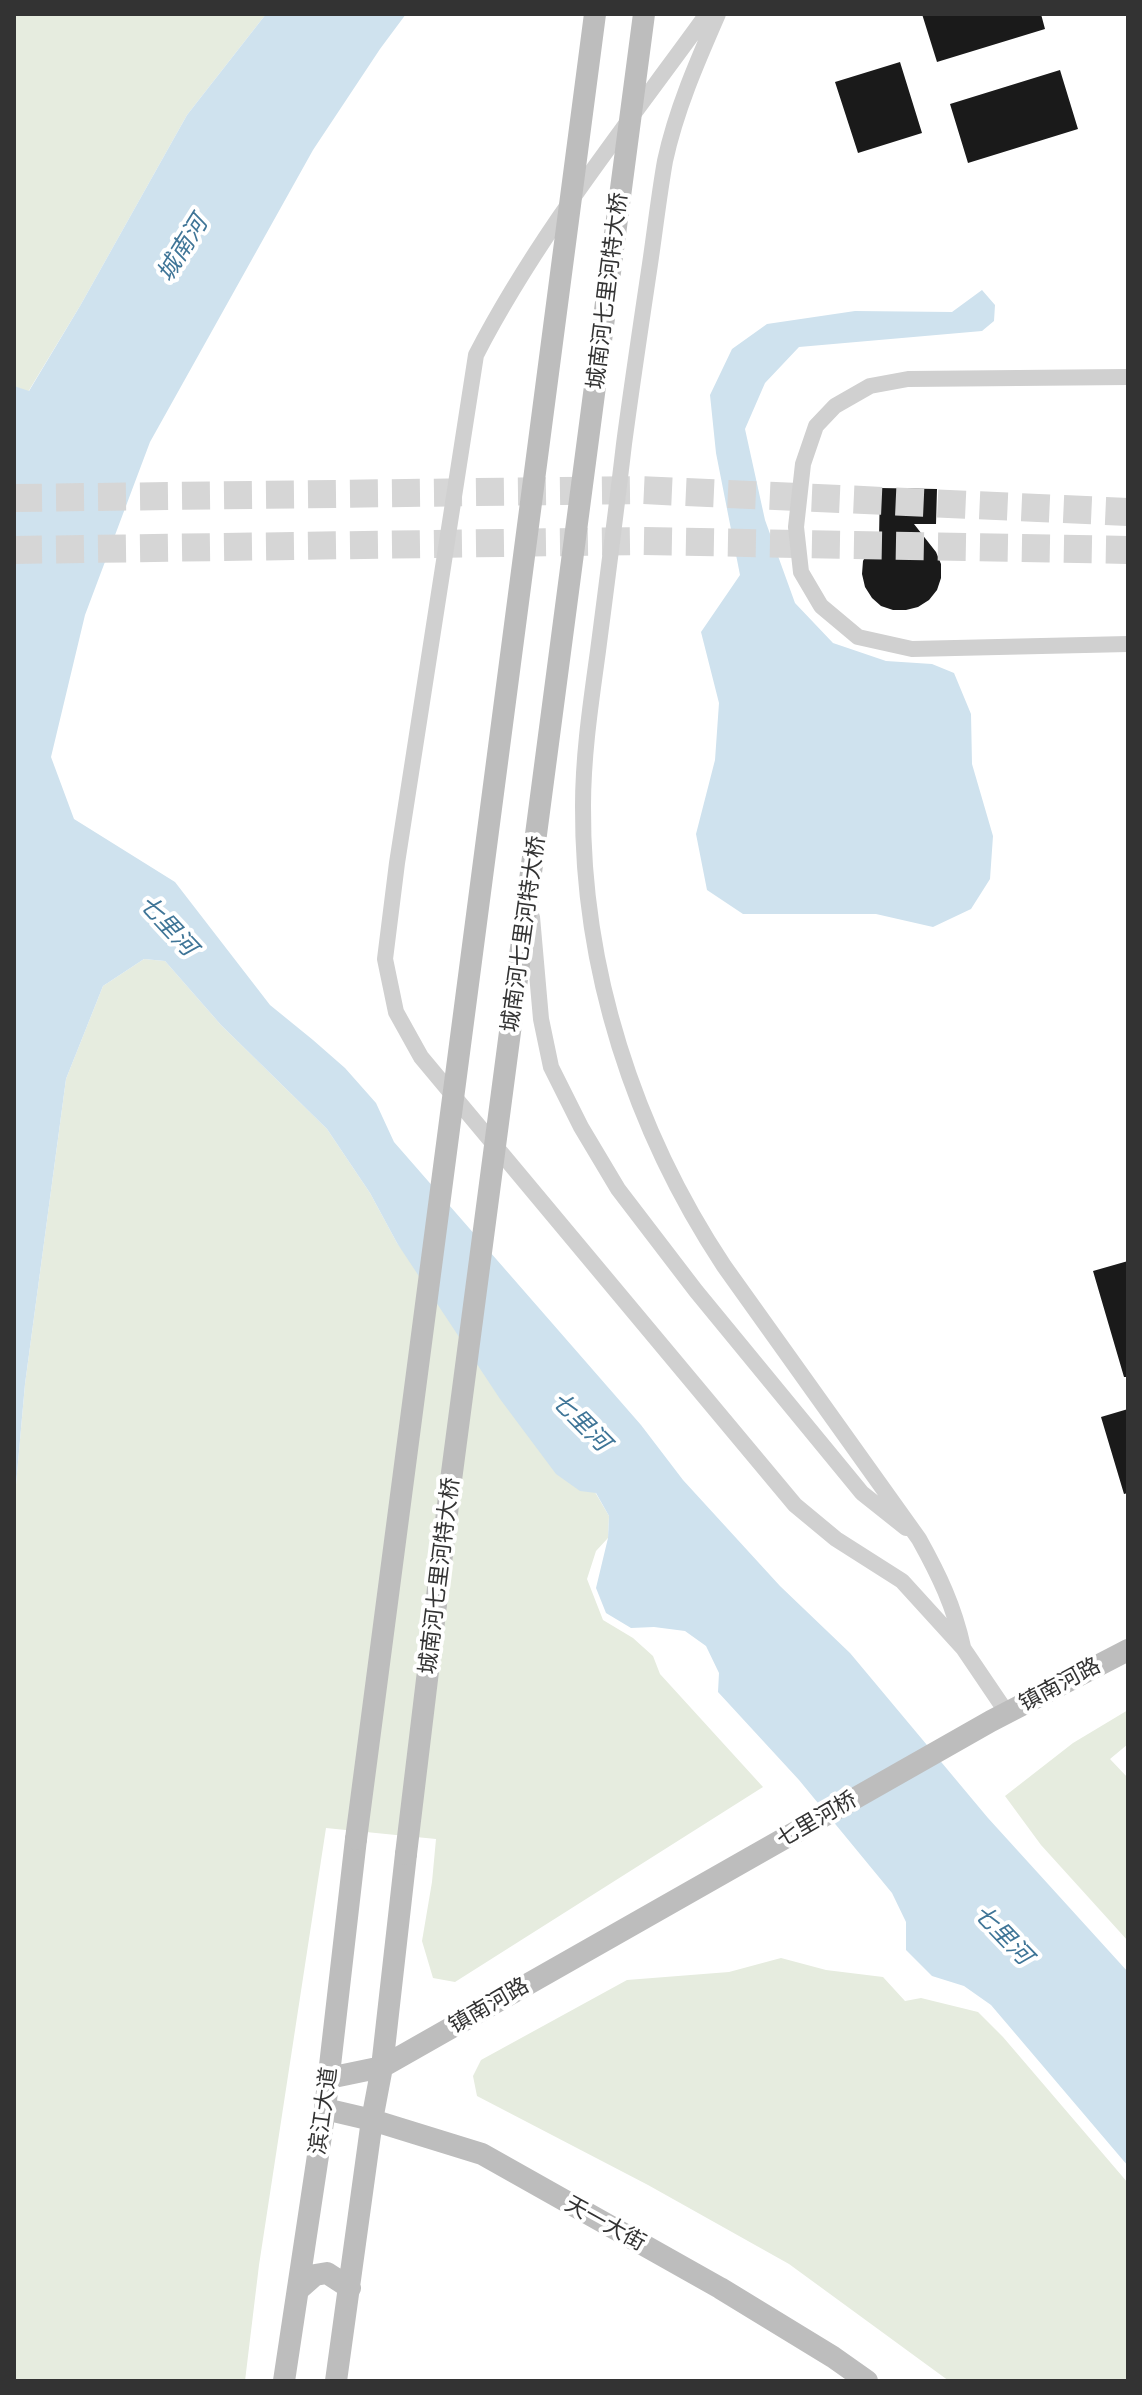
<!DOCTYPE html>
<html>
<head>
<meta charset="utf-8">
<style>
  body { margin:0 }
  #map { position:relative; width:1142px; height:2395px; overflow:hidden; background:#fff; font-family:"PT Sans",sans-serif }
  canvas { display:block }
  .frame { position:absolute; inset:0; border:16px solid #333; pointer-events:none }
</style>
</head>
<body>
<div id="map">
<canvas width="1142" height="2395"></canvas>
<div class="frame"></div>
</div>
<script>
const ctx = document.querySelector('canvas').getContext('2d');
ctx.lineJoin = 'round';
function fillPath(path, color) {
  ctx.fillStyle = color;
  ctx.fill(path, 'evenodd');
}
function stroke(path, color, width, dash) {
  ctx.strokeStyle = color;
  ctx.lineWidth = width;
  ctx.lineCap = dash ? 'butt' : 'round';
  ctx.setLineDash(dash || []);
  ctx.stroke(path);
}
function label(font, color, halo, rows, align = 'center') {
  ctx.font = font + ' "PT Sans","Noto Sans SC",sans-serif';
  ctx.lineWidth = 8;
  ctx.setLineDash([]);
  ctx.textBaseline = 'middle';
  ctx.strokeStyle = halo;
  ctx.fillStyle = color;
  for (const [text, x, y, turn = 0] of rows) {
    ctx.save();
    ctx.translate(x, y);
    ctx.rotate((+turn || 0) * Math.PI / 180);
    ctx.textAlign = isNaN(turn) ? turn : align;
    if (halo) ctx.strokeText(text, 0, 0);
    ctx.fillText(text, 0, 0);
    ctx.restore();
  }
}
const green = new Path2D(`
  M14,14h252l-79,101 -107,191 -52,86 -14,-6z
  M144,959l21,2 56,64 106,104 43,64 27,50 198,249 14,24 -1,22 -12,13 -9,28 16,41 30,18 20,18 7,18 103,113 -308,195 -22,-4 -11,-37 10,-59 4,-43 -110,-11 -67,437 -14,116h-231v-874l11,-123 41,-305 37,-93z
  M1128,1710v34l-18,15 18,19v163l-87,-96 -36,-49 68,-53z
  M781,1958l45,12 57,7 22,24 16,-3 57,14 25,25 125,146v198h-179l-160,-117 -141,-79 -171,-89 -4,-20 8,-16 146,-80 102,-8z`);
const water = new Path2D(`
  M266,14h140l-26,35 -67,101 -163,292 -65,173 -34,142 23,62 101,63 95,123 43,35 32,28 31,35 18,39 247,283 42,55 97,106 70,67 138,165 140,154v194l-137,-161 -27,-19 -32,-10 -26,-26v-28l-14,-29 -93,-113 -81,-88 1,-19 -13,-27 -21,-15 -31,-4 -23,1 -25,-15 -10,-25 12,-50 1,-22 -13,-23 -16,-2 -24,-17 -56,-75 -103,-156 -27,-50 -43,-64 -106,-104 -56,-64 -21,-2 -41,27 -37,93 -41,305 -11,123v-1121l15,5 51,-85 107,-191z
  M982,290l13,15 -1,16 -12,10 -183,16 -34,36 -20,46 20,91 30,83 38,40 53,18 46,3 22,9 17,41 1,50 21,72 -3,43 -19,30 -38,18 -57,-13h-133l-36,-24 -11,-56 19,-74 4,-57 -18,-71 39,-57 -24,-122 -6,-58 22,-46 35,-25 88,-13 97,1z`);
const building = new Path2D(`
  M922,14h119l4,15 -108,33z
  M900,62l22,71 -64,20 -23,-71z
  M1060,70l18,59 -110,34 -18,-59z
  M880,488l57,1 -1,35h-22l22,28 5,12v14l-4,12 -8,10 -11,7 -12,3h-13l-12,-4 -9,-8 -7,-11 -3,-13 1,-13 6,-12 10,-11z
  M1128,1261v116h-4l-31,-106z
  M1128,1409v84l-4,1 -23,-77z`);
const highwayTunnel = new Path2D(`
  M14,498l627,-8 487,22
  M14,550l626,-9 488,9`);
const street = new Path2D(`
  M707,14c-80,111 -168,219 -231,341l-79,508 -12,96 11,53 25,45 374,448 41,34 66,42 61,67 44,65
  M718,14c-21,48 -42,96 -53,147 -6,34 -10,69 -15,103 -9,60 -18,120 -26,180 -8,69 -17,138 -26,207 -7,51 -15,103 -15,155 -1,163 51,324 141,460l195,273c20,36 35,67 44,108
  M1128,377l-220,2 -38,7 -35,20 -19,20 -13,38 -7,63 5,45 20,34 37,31 54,12 216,-5
  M532,917l9,102 10,48 30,60 37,62 78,102 166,202 44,35`);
const secondary = new Path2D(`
  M329,2078l53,-11 609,-346 137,-71
  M325,2109l47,11 110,34 238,134 113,69 34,24
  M298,2290l17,-15 12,-2 23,15
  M284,2381l41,-272 31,-270
  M336,2381l36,-261 10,-53 24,-213`);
const secondaryBridge = new Path2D(`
  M356,1839l239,-1825
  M406,1854l45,-374 193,-1466`);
const streetNames = [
  ["城南河七里河特大桥",608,291,-83],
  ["城南河七里河特大桥",524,934,-82],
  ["城南河七里河特大桥",440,1576,-83],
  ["镇南河路",1060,1685,-28],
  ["七里河桥",817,1820,-30],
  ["镇南河路",489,2006,-30],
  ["滨江大道",324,2111,-82],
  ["天一大街",605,2224,29]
];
const waterNames = [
  ["城南河",183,249,-58],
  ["七里河",167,926,47],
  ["七里河",580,1422,45],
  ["七里河",1002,1935,46]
];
fillPath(green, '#e6ecdf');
fillPath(water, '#cfe2ee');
fillPath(building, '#1a1a1a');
stroke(highwayTunnel, '#d6d6d6', 28, [28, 14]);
stroke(street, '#d0d0d0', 16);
stroke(secondary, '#bdbdbd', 22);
stroke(secondaryBridge, '#bdbdbd', 22);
label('22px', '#333', '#fff', streetNames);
label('italic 24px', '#3f7597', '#fff', waterNames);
</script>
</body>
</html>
